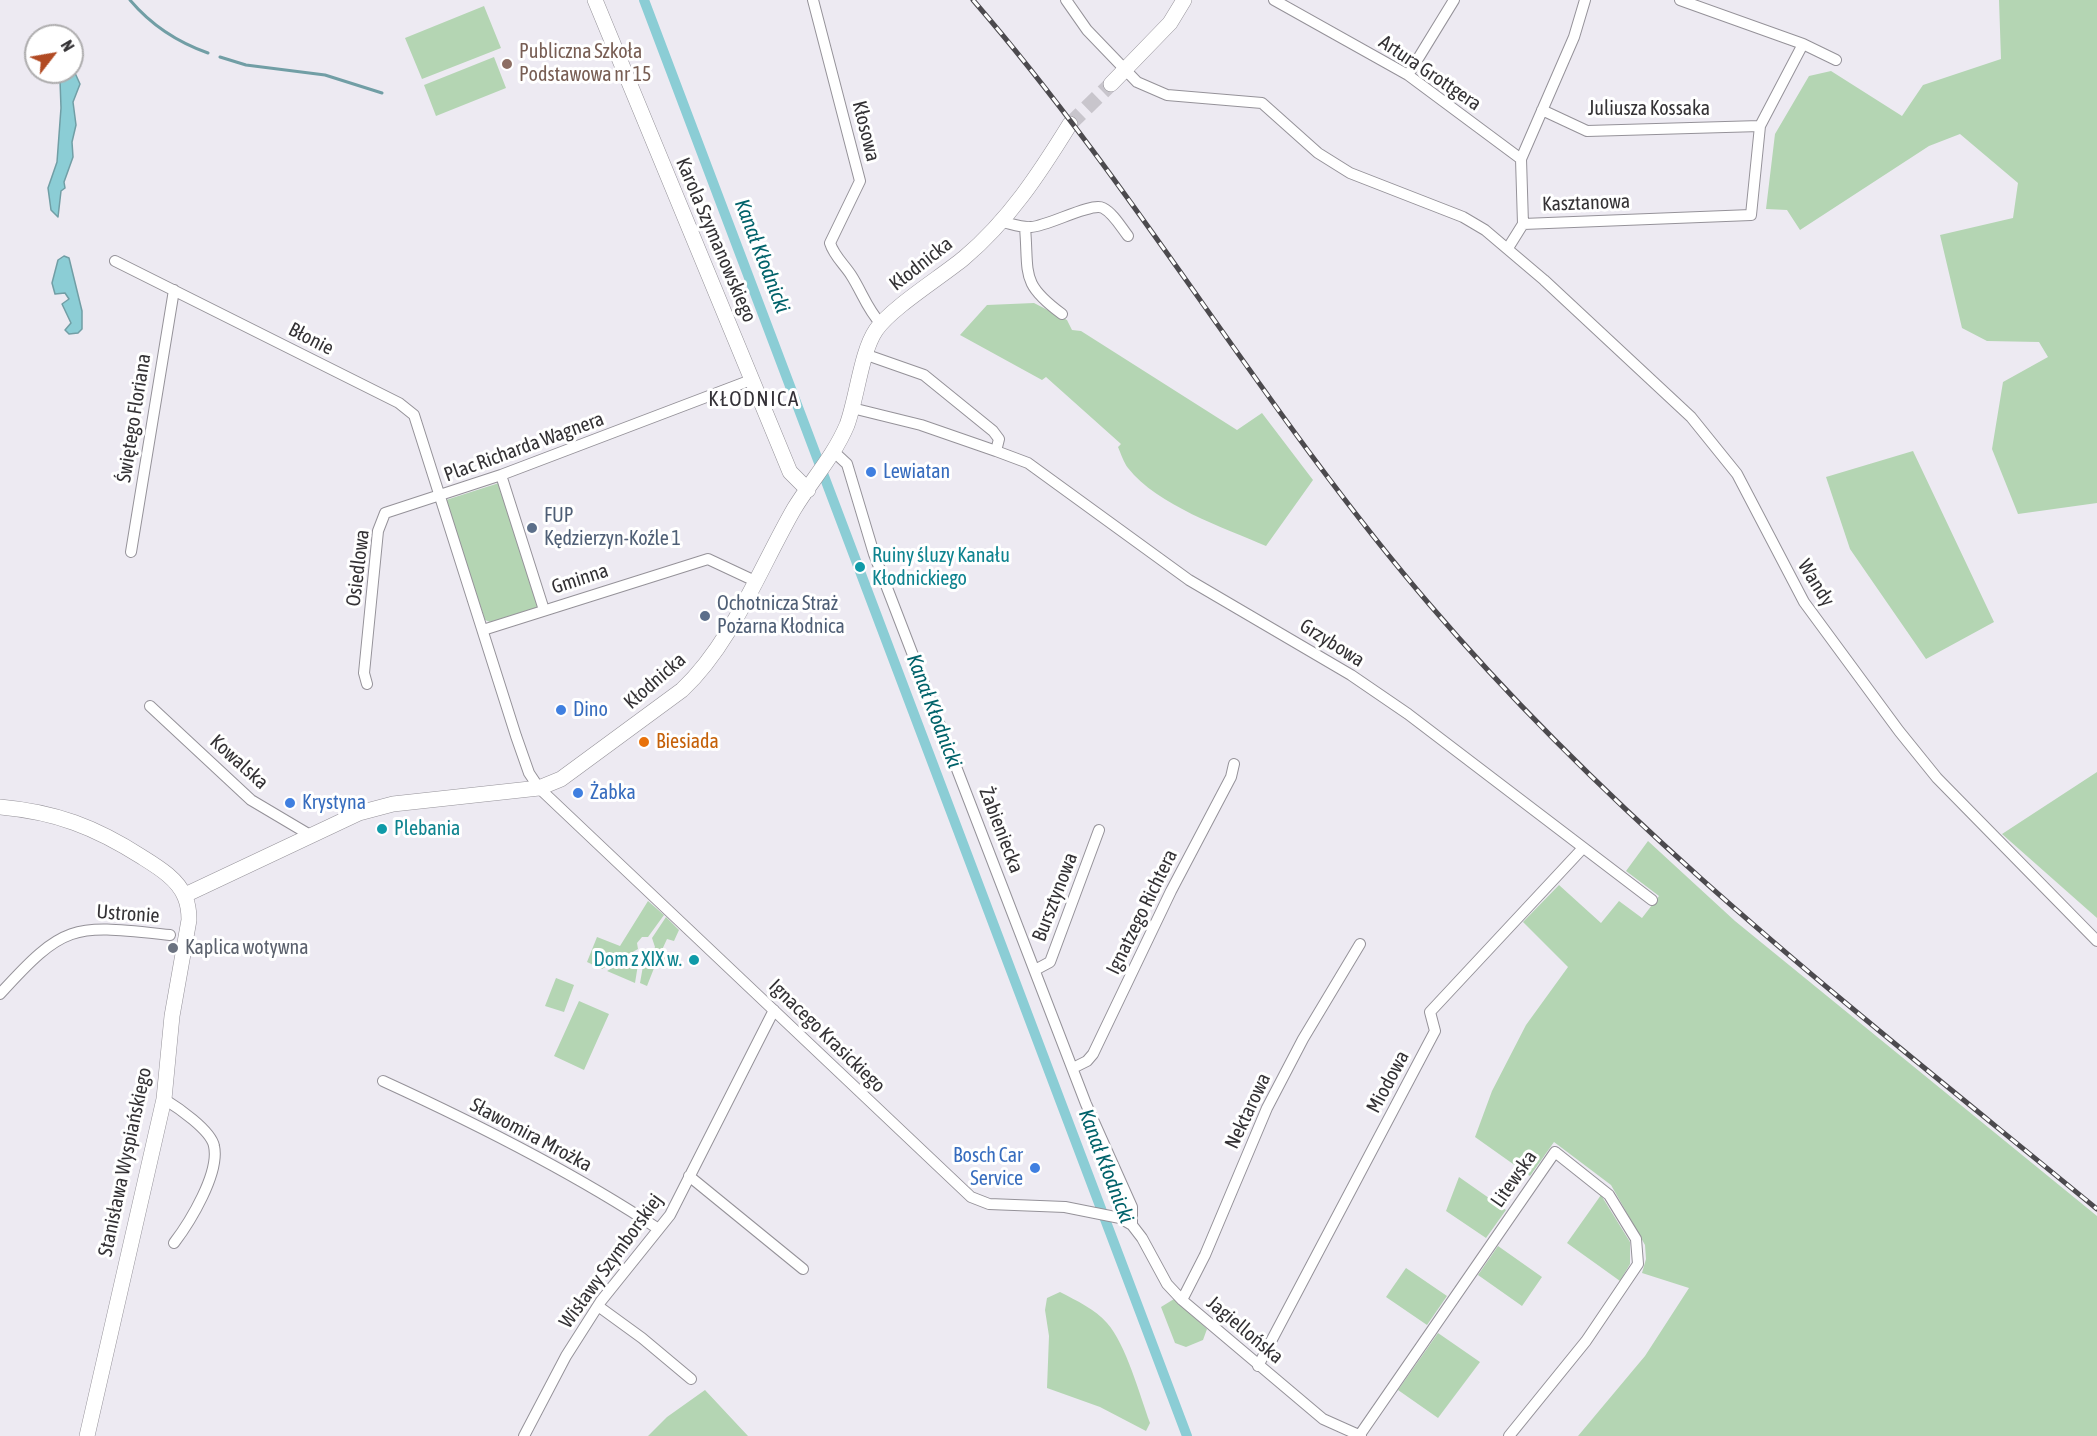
<!DOCTYPE html>
<html>
<head>
<meta charset="utf-8">
<style>
  body { margin:0 }
  #map { position:relative; width:2097px; height:1436px; overflow:hidden; background:#edeaf2; font-family:"Asap Condensed",sans-serif }
  canvas { display:block }
  .north { position:absolute; left:24px; top:24px; width:60px; height:60px; box-sizing:border-box; background:#fff; border:2px solid #aeadae; border-radius:50%; rotate:59deg; font-size:16px; font-weight:700; line-height:24px; text-align:center; color:#343235 }
  .north::after { content:''; display:block; margin:auto; width:21px; height:27px; background:#b14a23; clip-path:polygon(50% 0,100% 100%,50% 72%,0 100%) }
</style>
</head>
<body>
<div id="map">
<canvas width="2097" height="1436"></canvas>
<div class="north">N</div>
</div>
<script>
const ctx = document.querySelector('canvas').getContext('2d');
ctx.lineJoin = 'round';
function fillPath(path, color) {
  ctx.fillStyle = color;
  ctx.fill(path, 'evenodd');
}
function stroke(path, color, width, dash) {
  ctx.strokeStyle = color;
  ctx.lineWidth = width;
  ctx.lineCap = dash ? 'butt' : 'round';
  ctx.setLineDash(dash || []);
  ctx.stroke(path);
}
function label(font, color, halo, rows, align = 'center') {
  ctx.font = font + ' "Asap Condensed",sans-serif';
  ctx.lineWidth = 6;
  ctx.setLineDash([]);
  ctx.textBaseline = 'middle';
  ctx.strokeStyle = halo;
  ctx.fillStyle = color;
  for (const [text, x, y, turn = 0] of rows) {
    ctx.save();
    ctx.translate(x, y);
    ctx.rotate((+turn || 0) * Math.PI / 180);
    ctx.textAlign = isNaN(turn) ? turn : align;
    if (halo) ctx.strokeText(text, 0, 0);
    ctx.fillText(text, 0, 0);
    ctx.restore();
  }
}
const green = new Path2D(`
  M1999,0h98v503l-79,11 -26,-65 11,-67 45,-25 -9,-15 -52,-1 -25,-13 -22,-93 73,-17 5,-35 -58,-49 -31,12 -129,84 -13,-20 -21,-1 9,-75 34,-58 22,-5 71,45 21,-31 78,-26z
  M484,6l17,42 -79,31 -17,-41z
  M494,57l12,31 -70,28 -12,-31z
  M1034,303l33,17 5,10 9,1 156,99 25,-17 51,67 -47,66c-43,-19 -108,-40 -138,-78 -4,-5 -7,-14 -10,-21l3,-3 -75,-67 -4,3 -82,-45 27,-30z
  M1913,451l81,171 -68,37 -76,-110 -24,-72z
  M499,483l39,124 -48,15 -5,-2 -39,-120z
  M2097,772v146l-95,-84z
  M1648,841l87,80 362,295v220h-519l67,-80 44,-68 -47,-15 4,-14 -1,-14 -34,-60 -57,-43 -24,34 -55,-39 17,-46 34,-66 42,-58 -45,-45 36,-37 42,38 18,-22 23,17 17,-22 -33,-25z
  M648,901l16,14 -16,22h-6l-5,6 1,6 -36,20 -15,-7 10,-25 23,9z
  M666,917l13,13 -5,11 -7,-2 -6,13 6,3 -2,6 -7,-3 -11,28 -7,-3 5,-28 8,-3 2,-5 -3,-9z
  M640,952l-5,31 -28,-12z
  M556,978l18,7 -10,27 -19,-6z
  M579,1001l30,13 -25,56 -30,-14z
  M1459,1177l47,33 -20,28 -40,-27z
  M1601,1195l29,47v22l-10,17 -53,-38z
  M1498,1246l44,31 -20,29 -44,-31z
  M1406,1268l41,28 -20,29 -41,-28z
  M1060,1292c17,9 35,17 47,31 19,21 33,73 43,100l-4,8 -46,-24 -53,-19 2,-52 -4,-26 2,-12z
  M1174,1299l33,30 -4,11 -17,7 -11,-4 -14,-36z
  M1438,1333l42,29 -42,56 -40,-28z
  M705,1390l43,46h-100l19,-19z`);
const water = new Path2D(`
  M73,64l3,1 -1,8 5,11 -7,18 3,23 -4,17 1,15 -9,25 1,6 -4,3 -3,26 -7,-7 -3,-22 9,-26 4,-54 -1,-28 3,-8h9z
  M64,256l5,2 13,53v18l-4,4 -9,1 -4,-4 6,-7 -9,-19 7,-5 -4,-6 -10,1 -3,-11 6,-23z`);
const stream = new Path2D(`
  M130,0c21,25 47,42 78,53
  M220,57l26,8 79,10 57,18`);
const canal = new Path2D(`
  M644,0l543,1436`);
const secondaryTunnel = new Path2D(`
  M1070,124l41,-40`);
const street = new Path2D(`
  M813,0l47,181 -30,62c4,13 14,21 21,32 11,17 16,34 30,49
  M1066,0l21,30 50,52 30,13 95,8 56,50 32,20 113,44 22,13 59,50 147,137 46,57 67,128 95,129 38,47 160,163
  M1274,0l134,75 113,84
  M1680,0l123,44 33,16
  M1408,75l46,-75
  M1542,110l45,21 173,-5
  M1003,222c9,2 19,6 28,5 18,-1 60,-25 72,-19 10,5 18,19 25,28
  M1523,224l228,-9 9,-89 43,-82
  M1025,227c4,48 -5,56 37,87
  M1508,248l15,-24 -2,-65 53,-122 11,-37
  M115,261l284,142 15,12 102,321 13,37 10,15 432,409 18,7 76,3 55,11 12,7 10,13 25,46 15,16 141,119 38,17
  M867,355l57,20 69,56 6,8 -3,12 32,12 161,117 162,95 57,39 244,186
  M852,408l69,17 75,26
  M833,451l14,13 27,90 212,550 46,103v18
  M501,475l43,135
  M131,552l43,-262
  M483,630l225,-71 47,22
  M367,684l-3,-11 14,-142 7,-18 116,-38 250,-95
  M150,706l101,94 59,35
  M1035,970l15,-8 49,-132
  M0,994c66,-73 74,-69 170,-59
  M1073,1068l14,-7 6,-7 78,-163 60,-114 3,-13
  M383,1081c94,43 188,90 274,147
  M164,1099c13,8 47,31 50,47 6,27 -24,76 -40,97
  M689,1176l114,93
  M1182,1300l23,-45 62,-147 36,-69 57,-95
  M598,1306l44,32 49,41
  M1258,1366l177,-335 -5,-19 153,-164
  M524,1436l42,-80 35,-55 69,-86 104,-205
  M1359,1436l196,-284 54,43 27,44 2,25 -52,77 -77,95`);
const secondary = new Path2D(`
  M595,0l195,472 18,18
  M1111,84l59,-61 14,-23
  M0,807c56,5 95,20 142,50 16,10 36,22 43,40 3,7 4,15 4,23l-17,96 -8,83 -77,337
  M185,895l174,-82 34,-9 146,-16 22,-9 121,-89c50,-47 78,-122 112,-181 17,-28 40,-53 53,-84 10,-27 14,-73 29,-95 15,-22 65,-53 88,-72 45,-38 75,-84 106,-134`);
const rail = new Path2D(`
  M973,0c166,192 292,413 457,605 196,230 435,413 667,604`);
const markers = [
  [507,64,6,"#8d6e63"],
  [871,472,6,"#3f7fe0"],
  [532,528,6,"#5c6f8a"],
  [860,567,6,"#0f9aa8"],
  [705,616,6,"#5c6f8a"],
  [561,710,6,"#3f7fe0"],
  [644,742,6,"#e8710a"],
  [578,793,6,"#3f7fe0"],
  [290,803,6,"#3f7fe0"],
  [382,829,6,"#0f9aa8"],
  [173,948,6,"#6b7280"],
  [694,960,6,"#0f9aa8"],
  [1035,1168,6,"#3f7fe0"]
];
const educationNames = [
  ["Publiczna Szkoła",519,52],
  ["Podstawowa nr 15",519,75]
];
const streetNames = [
  ["Artura Grottgera",1430,73,34],
  ["Juliusza Kossaka",1649,109],
  ["Kłosowa",866,131,76],
  ["Kasztanowa",1586,203,-2],
  ["Karola Szymanowskiego",716,240,67],
  ["Kłodnicka",921,264,-38],
  ["Błonie",311,339,27],
  ["Świętego Floriana",134,418,-81],
  ["Plac Richarda Wagnera",524,447,-20],
  ["Osiedlowa",358,568,-83],
  ["Gminna",580,579,-18],
  ["Wandy",1816,583,58],
  ["Grzybowa",1332,643,32],
  ["Kłodnicka",655,681,-41],
  ["Kowalska",239,762,42],
  ["Żabieniecka",1001,830,69],
  ["Bursztynowa",1055,897,-69],
  ["Ignatzego Richtera",1142,912,-64],
  ["Ustronie",128,914,4],
  ["Ignacego Krasickiego",827,1036,44],
  ["Miodowa",1388,1082,-62],
  ["Nektarowa",1248,1111,-65],
  ["Sławomira Mrożka",531,1135,28],
  ["Stanisława Wyspiańskiego",125,1162,-78],
  ["Litewska",1514,1179,-55],
  ["Wisławy Szymborskiej",611,1261,-54],
  ["Jagiellońska",1245,1330,40]
];
const shopNames = [
  ["Lewiatan",883,472],
  ["Dino",573,710],
  ["Żabka",590,793],
  ["Krystyna",302,803],
  ["Bosch Car",1023,1156,"right"],
  ["Service",1023,1179,"right"]
];
const serviceNames = [
  ["FUP",544,516],
  ["Kędzierzyn-Koźle 1",544,539],
  ["Ochotnicza Straż",717,604],
  ["Pożarna Kłodnica",717,627]
];
const cultureNames = [
  ["Ruiny śluzy Kanału",872,556],
  ["Kłodnickiego",872,579],
  ["Plebania",394,829],
  ["Dom z XIX w.",682,960,"right"]
];
const foodNames = [
  ["Biesiada",656,742]
];
const worshipNames = [
  ["Kaplica wotywna",185,948]
];
const waterNames = [
  ["Kanał Kłodnicki",762,256,69],
  ["Kanał Kłodnicki",934,711,69],
  ["Kanał Kłodnicki",1106,1166,69]
];
const neighbourhoodNames = [
  ["KŁODNICA",754,399]
];
fillPath(green, '#b4d5b3');
fillPath(water, '#8bcdd5');
stroke(water, '#719ea5', 1.5);
stroke(stream, '#719ea5', 3);
stroke(canal, '#8bcdd5', 10);
stroke(secondaryTunnel, '#c8c5cc', 15, [15, 8]);
stroke(street, '#959299', 12);
stroke(secondary, '#959299', 16);
stroke(street, '#fff', 10);
stroke(secondary, '#fff', 15);
stroke(rail, '#4c4a4e', 5);
stroke(rail, '#fff', 3, [9]);
for (const [x, y, r, color] of markers) {
  const dot = new Path2D();
  dot.arc(x, y, r, 0, 2 * Math.PI);
  ctx.fillStyle = color;
  ctx.fill(dot);
  stroke(dot, '#fff', 2);
}
label('20px', '#785e54', '#fff', educationNames, 'left');
label('20px', '#343235', '#fff', streetNames);
label('20px', '#366cbe', '#fff', shopNames, 'left');
label('20px', '#4e5e75', '#fff', serviceNames, 'left');
label('20px', '#0d838f', '#fff', cultureNames, 'left');
label('20px', '#c56008', '#fff', foodNames, 'left');
label('20px', '#5b616d', '#fff', worshipNames, 'left');
label('italic 21px', '#00626a', '#fff', waterNames);
ctx.letterSpacing = '1.5px';
label('21px', '#343137', '#fff', neighbourhoodNames);
ctx.letterSpacing = '0px';
</script>
</body>
</html>
